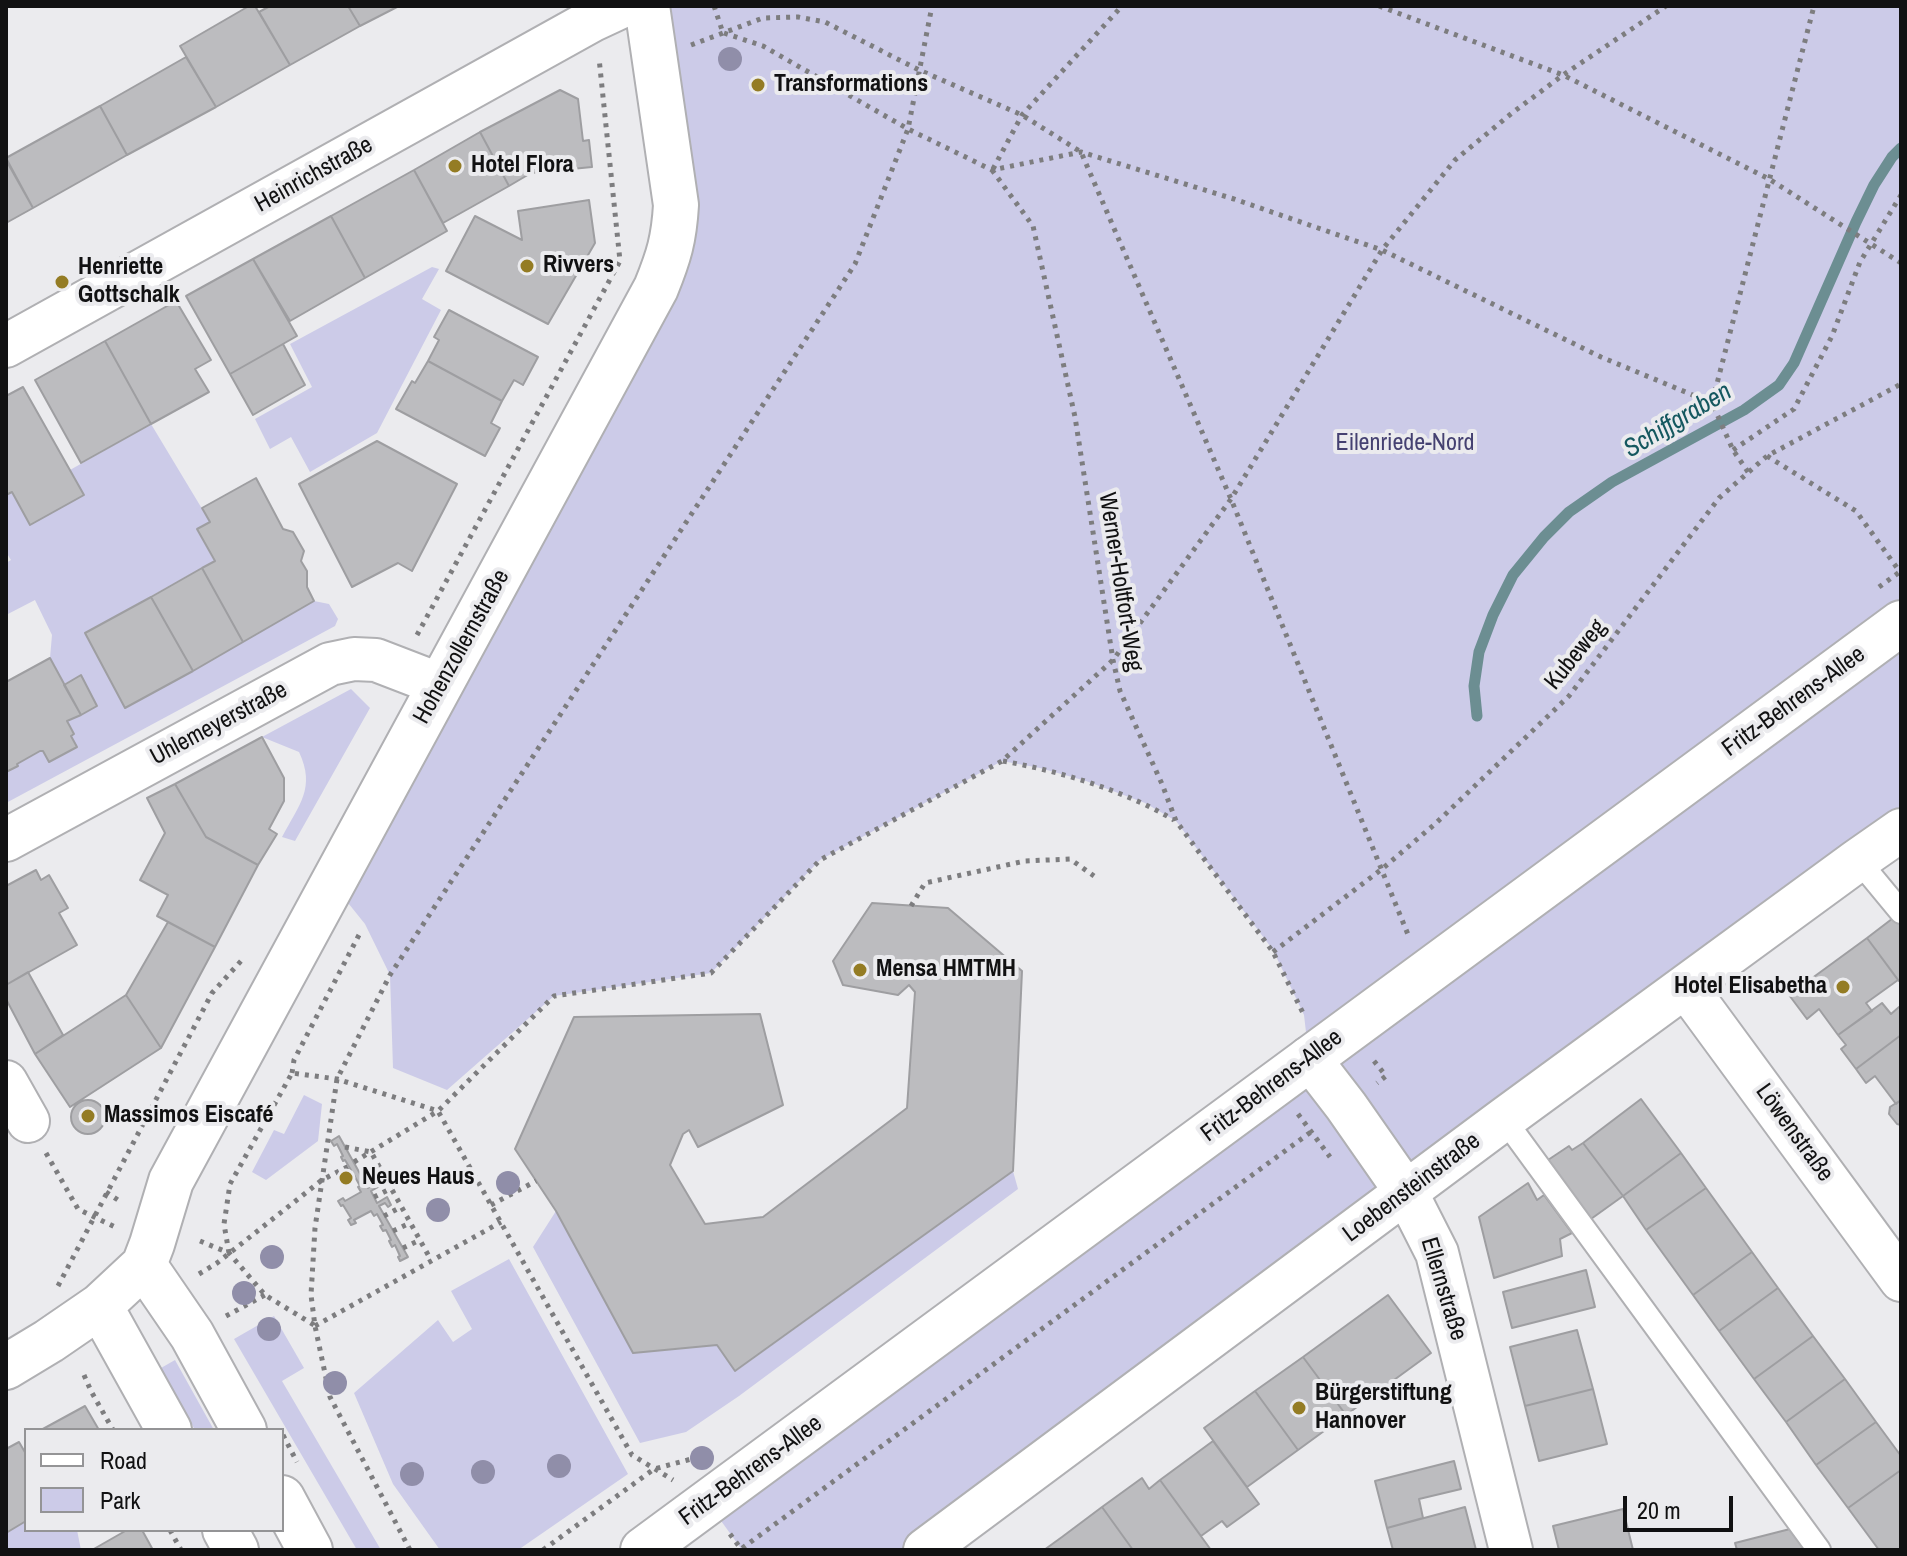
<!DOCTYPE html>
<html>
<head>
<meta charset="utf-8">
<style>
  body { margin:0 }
  #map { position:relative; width:1907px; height:1556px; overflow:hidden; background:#ebebee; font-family:"Archivo Narrow",sans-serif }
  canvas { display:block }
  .frame { position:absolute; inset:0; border:8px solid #111112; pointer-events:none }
  .legend { position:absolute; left:24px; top:1428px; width:260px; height:104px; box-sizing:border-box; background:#ebebee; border:2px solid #949496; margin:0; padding:10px 14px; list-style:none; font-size:24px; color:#111112 }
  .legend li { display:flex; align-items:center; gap:16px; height:40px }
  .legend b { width:40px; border:2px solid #949496 }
  .scale { position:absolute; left:1623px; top:1496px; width:110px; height:36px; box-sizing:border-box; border:4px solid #111112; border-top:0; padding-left:10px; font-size:24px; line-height:28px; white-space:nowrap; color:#111112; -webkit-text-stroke:6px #ebebee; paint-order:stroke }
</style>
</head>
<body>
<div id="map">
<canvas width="1907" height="1556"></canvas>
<div class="frame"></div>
<ul class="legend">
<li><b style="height:10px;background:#fff"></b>Road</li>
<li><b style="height:22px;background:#cccbe8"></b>Park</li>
</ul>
<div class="scale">20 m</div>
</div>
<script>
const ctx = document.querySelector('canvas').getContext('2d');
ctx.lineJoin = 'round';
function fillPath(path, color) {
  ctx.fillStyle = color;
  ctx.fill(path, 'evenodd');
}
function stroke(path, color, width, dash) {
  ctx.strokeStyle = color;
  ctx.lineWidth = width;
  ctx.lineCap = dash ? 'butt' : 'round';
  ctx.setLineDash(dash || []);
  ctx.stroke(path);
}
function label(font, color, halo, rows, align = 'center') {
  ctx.font = font + ' "Archivo Narrow",sans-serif';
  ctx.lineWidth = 8;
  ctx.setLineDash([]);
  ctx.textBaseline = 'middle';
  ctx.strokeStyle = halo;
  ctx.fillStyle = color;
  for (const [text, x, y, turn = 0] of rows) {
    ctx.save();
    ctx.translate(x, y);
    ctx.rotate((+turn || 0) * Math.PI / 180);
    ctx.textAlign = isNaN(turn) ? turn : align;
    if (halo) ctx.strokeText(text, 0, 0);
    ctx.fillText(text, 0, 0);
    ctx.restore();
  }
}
const green = new Path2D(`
  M647,6h1254v824l-976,720h-183l-23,-32 590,-460 -5,-43 -31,-65 -97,-129 -31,-18 -59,-22 -46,-13 -38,-7 -182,99 -109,113 -157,23 -107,94 -54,-22 -3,-93 -25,-51 -33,-41 337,-625z
  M432,267l7,2 -17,30 19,11 -64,123 -67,39 -19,-35 -21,12 -15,-30 57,-32 -22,-43z
  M151,424l59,98 -13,7 17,32 -129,72 40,74 189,-106 15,3 9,15 -3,7 -329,177v-31l11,-6v-2l23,-13h3l7,10 27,-14 -6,-11 3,-3 -7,-12 30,-15 -16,-30 -17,8 -14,-26 2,-23 -17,-35 -29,15v-52l5,-3 -5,-8v-57l6,-3 18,33 53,-30 -13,-25z
  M351,689l19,19 -75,133 -13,-4c17,-32 34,-49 17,-85l-37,-15z
  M304,1095l18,9 -4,37 -52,39 -14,-8 22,-42 10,4z
  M1013,1171l5,18 -279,207 -53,36 -46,11 -107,-196 23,-36 77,142 84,-8 19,26z
  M509,1259l119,215 -110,76h-78l-47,-66 -39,-91 84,-73 15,22 19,-13 -21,-38z
  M274,1316l30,52 -22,13 99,169h-24l-123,-211z
  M175,1360l39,70h-19l-34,-62z
  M26,1521v9h51l4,20h-75v-17z`);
const stream = new Path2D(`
  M1477,716l-3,-30 5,-34 14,-37 20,-40 31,-38 25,-25 43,-30 132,-72 35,-25 15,-22 62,-141 18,-37 18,-28 9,-9`);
const building = new Path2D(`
  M249,6h6l35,59 -74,42 -36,-61z
  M270,6h78l12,20 -70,39 -31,-53z
  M348,6h51l-39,20z
  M186,57l30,50 -89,48 -27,-49z
  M560,90l18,9 5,42 6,-1 3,27 -61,6 -22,13 -29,-54z
  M100,106l27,49 -94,53 -27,-50z
  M480,132l29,54 -66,37 -29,-53z
  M6,160l27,48 -27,15z
  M414,170l33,61 -82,47 -34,-62z
  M589,200l6,43 -47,81 -102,-53 29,-55 47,24 -4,-29z
  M331,216l34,62 -75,43 -37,-62z
  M253,259l44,77 -67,38 -44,-78z
  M176,301l35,59 -16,9 14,23 -58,32 -46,-83z
  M449,310l89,47 -15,28 -9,-5 -12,21 -74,-40 11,-21 -5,-3z
  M105,341l46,83 -70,39 -46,-83z
  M283,344l22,41 -52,30 -23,-41z
  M428,361l74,40 -11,22 9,5 -15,28 -89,-47 16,-28 3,2z
  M23,387l61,108 -54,30 -18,-33 -6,3v-99z
  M377,441l80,43 -45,87 -14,-8 -46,24 -53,-103z
  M256,478l27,51 10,3 11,19 -3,10 6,10v16l7,14 -71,41 -41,-74 13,-7 -18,-32 13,-7 -8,-14z
  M202,568l41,74 -50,29 -42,-74z
  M151,597l42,74 -68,37 -40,-75z
  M50,658l31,57 -14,6 7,13 -3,2 6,11 -28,15 -6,-11h-3l-23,13 1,2 -12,6v-90z
  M81,675l16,31 -16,9 -17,-30z
  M262,737l22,41v23l-15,28 8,5 -19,31 -52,-28 -31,-53z
  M175,784l31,53 52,28 -43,82 -58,-31 11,-21 -28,-15 25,-47 -18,-35z
  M36,870l5,10 8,-5 19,33 -9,5 18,32 -71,40v-99z
  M872,903l76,5 74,63 -9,200 -278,200 -18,-26 -84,8 -77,-142 -41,-62 59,-132 186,-3 23,91 -85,42 -9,-17 -6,4 -13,31 35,59 58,-7 144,-109 8,-116 -6,-7 -11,10 -55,-10 -10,-24z
  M1901,912v67l-2,2 -32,-43z
  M168,922l47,25 -54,101 -35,-53z
  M1867,938l31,42 -32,23 6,8 -34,24 -19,-26 -12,10 -18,-24z
  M28,972l35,63 -28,19 -29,-55v-14z
  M126,995l35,53 -91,59 -35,-53z
  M1882,1003l9,11 8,-7 2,2v26l-45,34 -15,-20 5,-4 -8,-10z
  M1901,1035v65l-5,4 -21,-28 -9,7 -10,-14z
  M1641,1099l40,54 -58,43 -40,-53z
  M1901,1100v25l-4,-1 -8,-10 1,-7z
  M71 1117a17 17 0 1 1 34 0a17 17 0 1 1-34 0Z
  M339,1136l29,52 6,-4 -3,-5 4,-2 5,9 -9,5 6,12 10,-6 4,8 -3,2 -3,-4 -6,3 29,51 -8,4 -2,-4 2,-1 -5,-11 -3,2 -3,-6 2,-1 -5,-10 -3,1 -3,-5 3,-1 -6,-11 -3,2 -3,-5 -17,9 2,3 -5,2 -3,-5 3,-2 -8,-13 -2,1 -3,-5 5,-3 2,3 16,-9 -3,-5 2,-1 -6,-11 -2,2 -3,-5 2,-2 -6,-10 -2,1 -2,-4 2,-1 -6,-12 -3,2 -3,-5z
  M1583,1143l40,53 -39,28 -45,-58 30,-20 3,4z
  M1681,1153l25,35 -60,42 -23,-34z
  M1528,1183l9,17 7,-5 28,38 -12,6 2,17 -68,22 -15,-61z
  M1706,1188l46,64 -59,43 -47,-65z
  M1752,1252l26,36 -59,43 -26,-36z
  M1586,1270l9,37 -83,21 -9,-36z
  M1778,1288l35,48 -59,43 -35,-48z
  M1388,1295l43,58 -85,62 -43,-58z
  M1577,1330l16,59 -68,17 -15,-59z
  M1813,1336l32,43 -59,43 -32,-43z
  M1303,1357l43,58 -48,35 -43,-59z
  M1845,1379l31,43 -60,43 -30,-43z
  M1593,1389l14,55 -68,17 -14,-55z
  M1255,1391l43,59 -51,37 -43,-59z
  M85,1406l14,24h-58z
  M1876,1422l25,34v14l-53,38 -32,-43z
  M1213,1441l46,63 -32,23 -5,-6 -21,15 -41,-56z
  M19,1442l7,12v67l-20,12v-84z
  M1454,1461l7,28 -42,10 4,19 -36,10 -12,-47z
  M1901,1470v80h-22l-31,-42z
  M1142,1478l7,11 11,-9 51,70h-78l-31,-43z
  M1102,1507l31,43h-89l18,-13z
  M1465,1507l11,43h-83l-6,-22z
  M1623,1509l10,41h-74l-6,-24z
  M1790,1529l16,21h-69l-2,-7z
  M127,1530h15l11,20h-61z`);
const path = new Path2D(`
  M714,6l9,27
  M1379,6l184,69 206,104 132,84
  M724,33l39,13 145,83 84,41 89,-18 153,47 148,51 219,107 111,46
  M691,45l72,-27 35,-1 27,5 94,48 103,45 59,37 150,347 178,438
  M993,169l29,-54 100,-109
  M992,170l41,56 42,191 38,243 7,31 42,93 14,37 97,131 30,61
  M1733,450l61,-41 38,-73 28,-74 41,-67
  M1767,456l89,55 44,61
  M1748,472l-15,-22 -21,-47 102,-397
  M1879,587l22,-16
  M417,635l203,-374 -21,-203
  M1003,761c59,11 118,28 171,59
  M911,906l14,-23 100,-22 45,-2 24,17
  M1273,952l109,-83 53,-45 134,-128 150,-198 48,-42 134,-72
  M1374,1061l12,15 -9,7
  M292,1073l2,-13 66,-127
  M1298,1114l32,43
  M345,1147l26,5 60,108
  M46,1153l32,56 37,18
  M354,1162l84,-51 116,-115 157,-23 109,-113 182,-99 111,-101 118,-161 151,-249 73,-90 57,-47 51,-38 103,-69
  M362,1177l18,-10
  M106,1192l15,10
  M374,1197l18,-9
  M491,1205l45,-24
  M384,1216l17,-9
  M393,1231l17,-8
  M200,1241l29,12 36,42 49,30
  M403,1248l17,-8
  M229,1253l-5,-29 6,-40 62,-111 45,6 101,32 194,344 41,25
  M199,1274l18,-11 105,-83 27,-14
  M58,1286l154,-293 29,-32
  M226,1316l39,-21
  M315,1326l186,-104
  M84,1375l7,16 22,39
  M283,1435l14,27
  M170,1530l11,20
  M730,1534l11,15 574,-420
  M410,1550l-80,-153 -15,-71 -4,-31 4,-67 22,-149 53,-104 465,-711 53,-135 24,-123
  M543,1550l111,-81 41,-11 4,-2`);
const service = new Path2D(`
  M1858,860l43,52
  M1504,1119l315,431`);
const minor = new Path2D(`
  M6,346l587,-326 30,-14
  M6,840l324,-176 24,-5 22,1 65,25
  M1686,987l215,293
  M1309,1058l37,48 60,86 31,61 74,297
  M6,1082l22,39
  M925,1550l579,-431 354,-259 43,-30`);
const tertiary = new Path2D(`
  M144,1265l48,70 52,95
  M100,1306l69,124
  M6,1367l43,-26 51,-35 44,-41 8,-21 19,-63 485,-893c13,-32 18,-49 20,-83l-29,-199
  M282,1498l28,52
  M225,1530l11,20
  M643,1550l1258,-927`);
const trees = [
  [730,59],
  [508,1183],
  [438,1210],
  [272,1257],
  [244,1293],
  [269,1329],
  [335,1383],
  [702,1458],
  [559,1466],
  [483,1472],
  [412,1474]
];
const markers = [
  [758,85,8,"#947c24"],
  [455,166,8,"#947c24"],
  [527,266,8,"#947c24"],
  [62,282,8,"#947c24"],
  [860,970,8,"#947c24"],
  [1843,987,8,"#947c24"],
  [88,1116,8,"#947c24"],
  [346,1178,8,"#947c24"],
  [1299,1408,8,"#947c24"]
];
const poiNames = [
  ["Transformations",774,85],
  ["Hotel Flora",471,166],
  ["Rivvers",543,266],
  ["Henriette",78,268],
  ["Gottschalk",78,296],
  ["Mensa HMTMH",876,970],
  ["Hotel Elisabetha",1827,987,"right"],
  ["Massimos Eiscafé",104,1116],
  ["Neues Haus",362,1178],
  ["Bürgerstiftung",1315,1394],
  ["Hannover",1315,1422]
];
const streetNames = [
  ["Heinrichstraße",314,175,-29],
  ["Werner-Holtfort-Weg",1120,582,81],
  ["Hohenzollernstraße",462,647,-61],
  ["Kubeweg",1576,655,-51],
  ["Fritz-Behrens-Allee",1794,702,-36],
  ["Uhlemeyerstraße",219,724,-28],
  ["Fritz-Behrens-Allee",1272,1086,-37],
  ["Löwenstraße",1794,1133,54],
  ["Loebensteinstraße",1412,1188,-37],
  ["Ellernstraße",1443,1289,73],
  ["Fritz-Behrens-Allee",751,1471,-36]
];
const parkNames = [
  ["Eilenriede-Nord",1405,444]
];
const waterNames = [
  ["Schiffgraben",1678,421,-31]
];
fillPath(green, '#cccbe8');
stroke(stream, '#6c8e92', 11);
fillPath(building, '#bcbcbf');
stroke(building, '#9e9ea1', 2);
stroke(service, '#b0b0b3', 26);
stroke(minor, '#b0b0b3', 46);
stroke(tertiary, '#b0b0b3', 48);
stroke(path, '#7d7d7f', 5, [4, 6]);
stroke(service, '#fff', 22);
stroke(minor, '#fff', 42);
stroke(tertiary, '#fff', 44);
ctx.fillStyle = '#908ea9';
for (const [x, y] of trees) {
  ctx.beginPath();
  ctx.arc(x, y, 12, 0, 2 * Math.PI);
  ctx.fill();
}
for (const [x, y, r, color] of markers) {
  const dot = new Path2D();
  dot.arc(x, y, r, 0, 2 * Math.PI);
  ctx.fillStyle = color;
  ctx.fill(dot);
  stroke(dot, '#ebebee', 3);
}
label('bold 24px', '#111112', '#ebebee', poiNames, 'left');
label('24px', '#111112', '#ebebee', streetNames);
label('24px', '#454171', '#ebebee', parkNames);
label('italic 26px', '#15585f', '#ebebee', waterNames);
</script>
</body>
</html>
